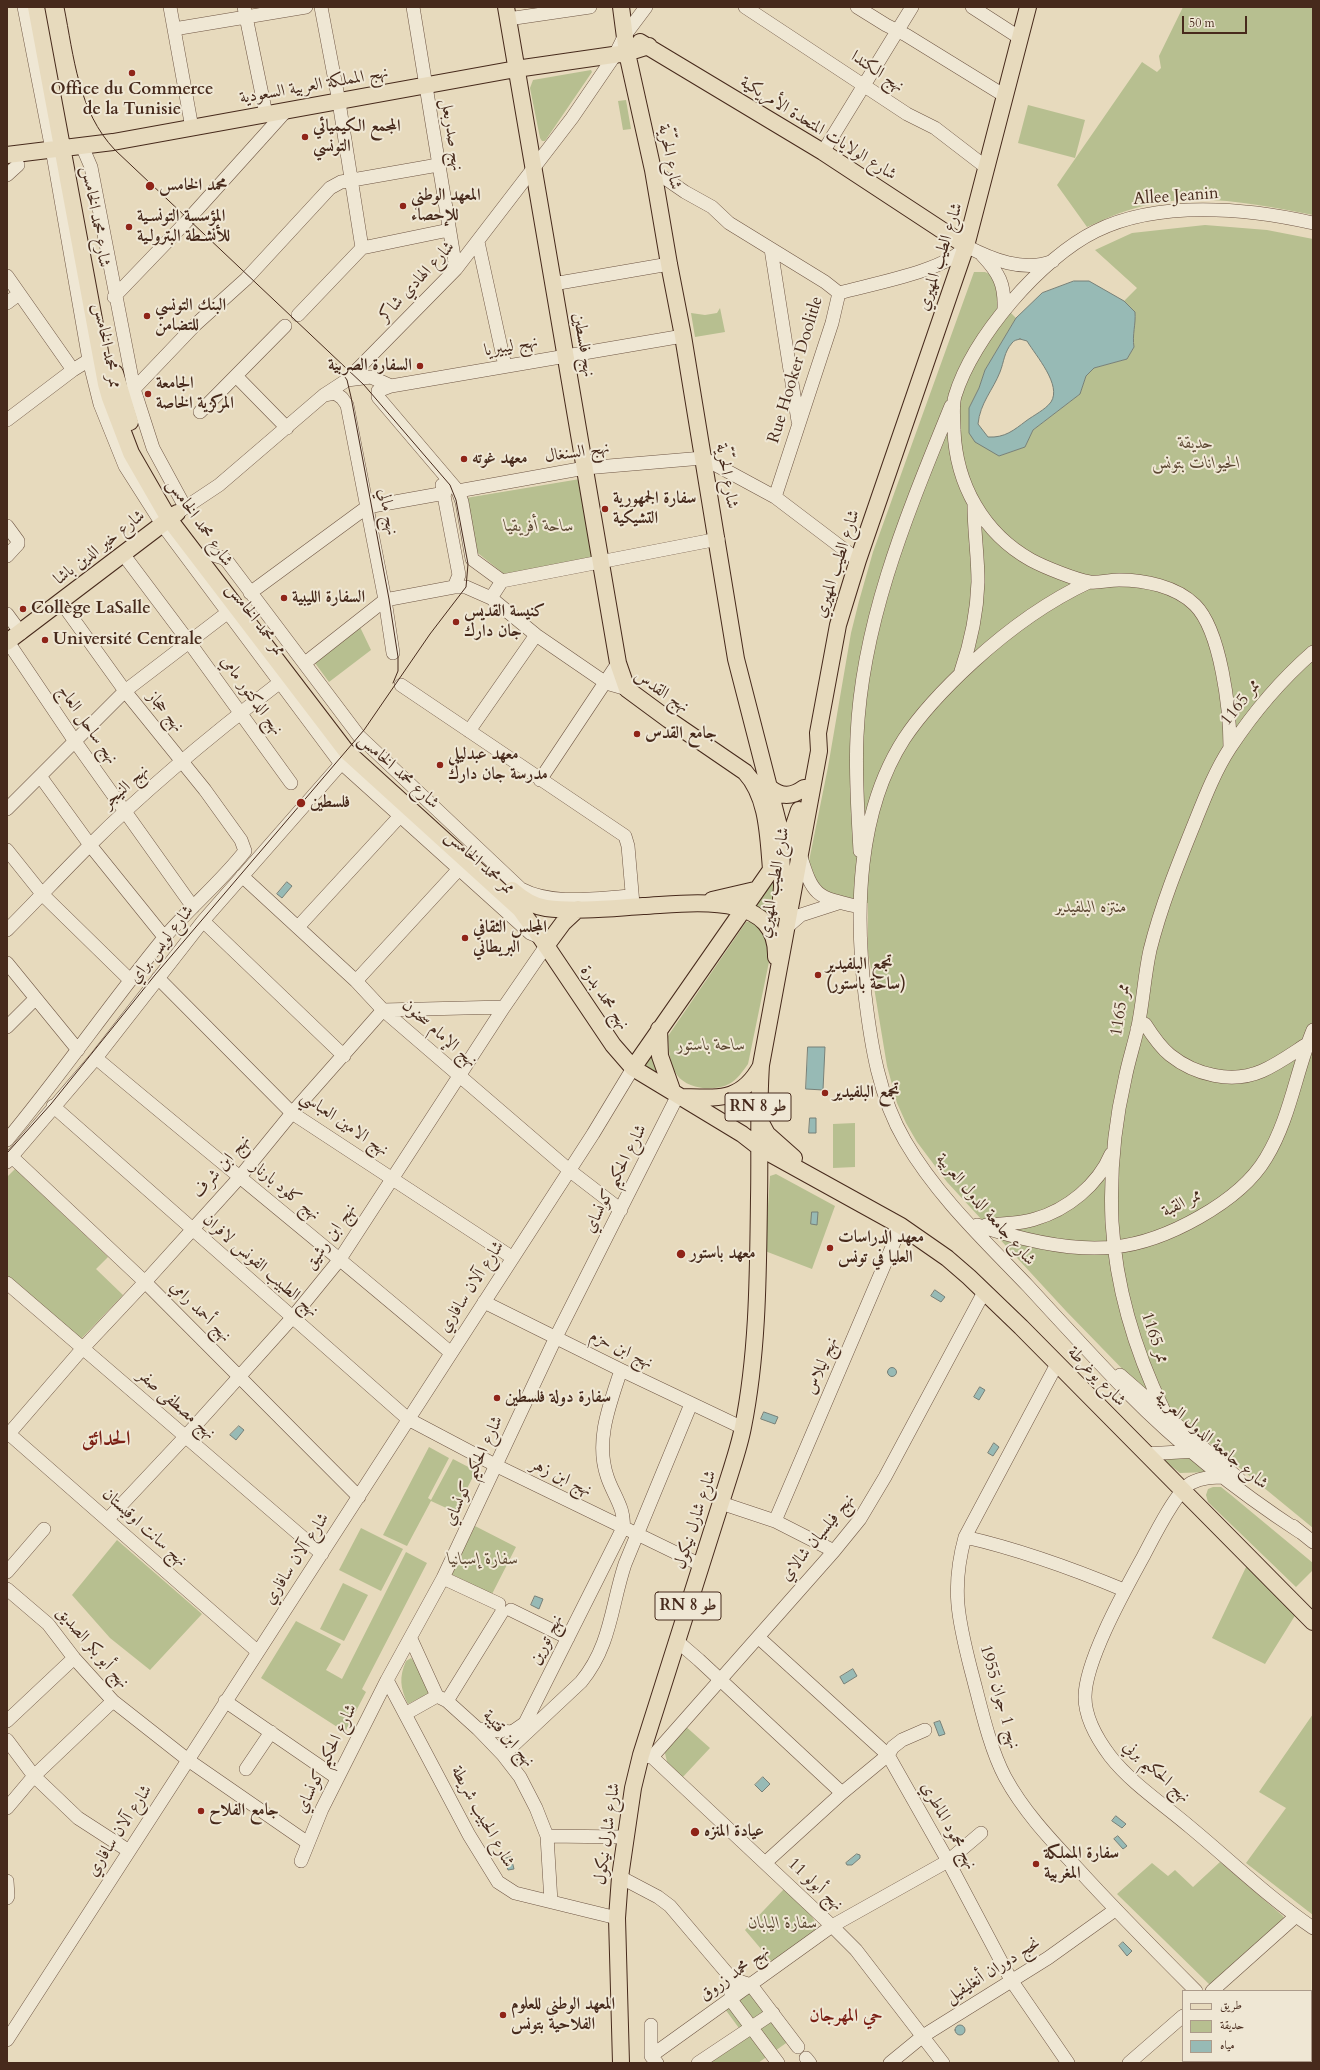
<!DOCTYPE html>
<html>
<head>
<meta charset="utf-8">
<style>
  body { margin:0 }
  #map { position:relative; width:1320px; height:2070px; overflow:hidden; background:#e7dabd; font-family:Cardo,Amiri,serif }
  canvas { display:block }
  .frame { position:absolute; inset:0; border:8px solid #472a1c; pointer-events:none }
  .legend { position:absolute; left:1182px; top:1990px; width:130px; height:72px; box-sizing:border-box; background:#efe7d4; border:1px solid #ac9b8a; margin:0; padding:5px 7px; list-style:none; font-size:12px; color:#472a1c }
  .legend li { display:flex; align-items:center; gap:8px; height:20px }
  .legend b { width:20px; border:1px solid #ac9b8a }
  .scale { position:absolute; left:1182px; top:16px; width:65px; height:18px; box-sizing:border-box; border:2px solid #472a1c; border-top:0; padding-left:5px; font-size:12px; line-height:14px; white-space:nowrap; color:#472a1c; -webkit-text-stroke:3px #efe7d4; paint-order:stroke }
</style>
</head>
<body>
<div id="map">
<canvas width="1320" height="2070"></canvas>
<div class="frame"></div>
<ul class="legend">
<li><b style="height:5px;background:#e7dabd"></b>طريق</li>
<li><b style="height:11px;background:#b7bf90"></b>حديقة</li>
<li><b style="height:11px;background:#97bab5"></b>مياه</li>
</ul>
<div class="scale">50 m</div>
</div>
<script>
const ctx = document.querySelector('canvas').getContext('2d');
ctx.lineJoin = 'round';
function fillPath(path, color) {
  ctx.fillStyle = color;
  ctx.fill(path, 'evenodd');
}
function stroke(path, color, width, dash) {
  ctx.strokeStyle = color;
  ctx.lineWidth = width;
  ctx.lineCap = dash ? 'butt' : 'round';
  ctx.setLineDash(dash || []);
  ctx.stroke(path);
}
function label(font, color, halo, rows, align = 'center') {
  ctx.font = font + ' Cardo,Amiri,serif';
  ctx.lineWidth = 4;
  ctx.setLineDash([]);
  ctx.textBaseline = 'middle';
  ctx.strokeStyle = halo;
  ctx.fillStyle = color;
  for (const [text, x, y, turn = 0] of rows) {
    ctx.save();
    ctx.translate(x, y);
    ctx.rotate((+turn || 0) * Math.PI / 180);
    ctx.textAlign = isNaN(turn) ? turn : align;
    if (halo) ctx.strokeText(text, 0, 0);
    ctx.fillText(text, 0, 0);
    ctx.restore();
  }
}
const green = new Path2D(`
  M1183,7h130v208c-60,-12 -124,-25 -184,-5 -14,4 -28,11 -42,17l-30,-42 85,-123 15,10 4,-4 -2,-12z
  M591,70l1,2 -47,69h-3l-2,-3 -10,-50 3,-8z
  M626,100l5,29 -8,1 -5,-29z
  M1028,105l57,15 -10,38 -57,-15z
  M1205,225l62,5 46,9v1289l-178,-146 -69,-71 -119,-129 -30,-40 -11,-19 -9,-20 -10,-37 -19,-115v-48c-44,-1 -38,0 -60,-37l20,-99 23,-134 8,-32 14,-49 101,-280h11l11,5 6,27 14,14 -31,52 -6,18 -10,20v25l30,23 26,-9 8,-17 47,-36 6,-18 8,-8 33,-9 7,-12c-2,-12 2,-23 1,-35l-11,-11 13,-13 -42,-38 37,-17z
  M720,308l5,24 -30,5 -4,-24 14,2 12,-2z
  M580,479l14,80 -90,15 -30,-24 -8,-52z
  M360,627l11,23 -42,32 -14,-19z
  M777,871l2,17 -2,40 -5,-8 -18,-13z
  M751,921l8,6 6,7 5,23 -22,107c-5,7 -11,16 -19,20 -15,8 -42,5 -52,-9 -8,-11 -8,-27 -9,-39l78,-114z
  M656,1038l8,41 -25,-15z
  M855,1123v44l-22,1v-44z
  M15,1169l93,88 -12,12 27,26 -42,44 -74,-64v-98z
  M776,1174l59,32 -23,63 -47,-18 5,-75z
  M429,1447l20,11 -21,40 3,2 22,-41 23,12 -21,41 -24,-11 -24,45 -24,-11z
  M1188,1457l22,15 -30,1 -19,-15z
  M1213,1487h8l10,8 82,68v7l-17,17 -88,-85 -2,-7 2,-6z
  M475,1526l41,21 -24,47 -41,-20z
  M361,1528l42,21 -22,42 -42,-21z
  M117,1540l85,74 -52,56 -40,-32 -38,-43z
  M406,1552l21,11 -65,126 4,3 -21,40 -84,-54 35,-57 45,23 -15,26 16,9z
  M1248,1563l48,51 -31,50 -53,-26z
  M343,1583l25,12 -24,46 -24,-12z
  M411,1658l8,9 10,26 -21,11c-8,-16 -9,-27 -2,-43z
  M1313,1714v201l-67,-52 40,-55 -27,-16z
  M684,1725l26,23 -29,31 -13,-13 -4,-17z
  M1220,1862l63,54 2,4 -75,65 -93,-91 35,-31 16,13 7,-6 18,17z
  M784,1889c9,9 37,29 31,41l-43,32 -27,-32z
  M749,1991l40,50 -31,22h-52l38,-28 -19,-26z`);
const water = new Path2D(`
  M1074,281h15l35,20 11,11c1,12 -3,23 -1,35l-7,12 -33,9 -8,8 -6,18 -47,36 -8,17 -26,9 -24,-14 -6,-9v-25l10,-20 6,-18 31,-52 26,-25zM1020,339l7,2c9,15 35,44 24,61 -6,8 -17,13 -25,19 -12,9 -21,17 -38,16l-10,-13c2,-21 15,-34 22,-52 4,-10 4,-20 12,-29 2,-3 5,-3 8,-4z
  M287,882l5,4 -10,12 -5,-4z
  M808,1047h17l-2,43 -17,-1z
  M810,1118h6v15h-7z
  M812,1212h6l-1,13 -6,-1z
  M935,1290l10,7 -4,5 -10,-6z
  M887.5 1372a4.5 4.5 0 1 1 9 0a4.5 4.5 0 1 1-9 0Z
  M980,1387l5,3 -6,10 -5,-3z
  M764,1412l14,5 -3,7 -14,-5z
  M239,1426l5,4 -8,10 -6,-5z
  M994,1443l5,4 -6,9 -5,-3z
  M535,1596l8,3 -4,10 -8,-4z
  M853,1669l4,7 -13,8 -4,-7z
  M940,1721l5,13 -6,2 -5,-13z
  M763,1777l7,7 -8,8 -7,-7z
  M1116,1816l10,8 -4,4 -10,-7z
  M1118,1836l9,10 -4,3 -9,-10z
  M857,1854l3,1v3l-8,7h-5l-1,-2z
  M511,1857l3,12 -6,1 -4,-11z
  M1123,1942l9,9 -5,5 -8,-10z
  M955 2030a5 5 0 1 1 10 0a5 5 0 1 1-10 0Z`);
const minor = new Path2D(`
  M24,7l30,153 35,200 11,44 25,62 37,58 176,236 192,173 7,3
  M170,7l22,121
  M244,7l22,107
  M321,7l18,95 23,146
  M413,7l43,262
  M745,7l162,107 28,14 52,40
  M857,7l29,18 20,10 99,61
  M972,7l48,31
  M508,19l82,-12
  M174,29l132,-22
  M82,146l9,21 43,222 19,59 32,59
  M823,152l89,-145
  M653,170l32,22 27,15 17,16 96,59 14,11
  M7,175l11,-10
  M478,242l27,124
  M771,249l27,172
  M982,255c17,18 23,29 22,54
  M7,276l66,94
  M553,284l116,-20
  M839,293c32,-9 108,-22 127,-47 25,13 58,27 87,15
  M114,297l72,-75 100,-111
  M7,303l12,-9
  M298,315l64,-67 87,-18
  M236,376l51,52
  M347,380l24,-3 20,9 292,-50
  M391,386l-13,5v6l80,94 4,11 10,57 30,22
  M134,389l61,-64 51,-46 84,-91 11,-6 97,-17
  M324,395l11,-2 7,5 5,7 38,195 8,53
  M200,412l85,-86
  M7,420l66,-50 16,-10
  M442,485l17,90 -5,12
  M458,491l127,-23 118,-10 72,39 83,63
  M775,497l57,-174 7,-30
  M177,513l42,-28 105,-90 23,-15 109,-111 116,-151 43,-63 10,-20 21,-28
  M7,526l11,15v3l-11,12
  M207,553l16,5 4,3 132,175 162,153c32,17 76,9 111,7
  M123,554l66,88 102,141
  M1089,582c-43,20 -81,48 -116,80 -25,23 -50,48 -69,77 -47,73 -49,173 -39,256 6,50 14,102 40,146 32,55 80,100 123,145 33,36 66,72 100,107 52,53 111,99 172,139
  M250,593l117,-86 78,-14
  M491,598l11,-17 216,-42
  M7,614l14,19
  M8,642l66,98 119,167
  M305,663l80,-63 69,-13h12l25,11 45,37 70,48 21,6
  M961,671c10,-29 16,-58 17,-89 0,-26 -4,-51 -4,-77
  M401,685l224,151 3,10 5,58
  M469,731l67,-96
  M1230,747c0,-37 -9,-116 -35,-142 -19,-19 -51,-25 -76,-25 -10,0 -20,3 -29,2 -14,-2 -46,-15 -59,-22 -48,-27 -75,-76 -77,-130 0,-11 -2,-24 1,-34 18,-59 86,-138 141,-165 62,-31 151,-23 217,-8
  M40,776l50,69 75,93
  M540,780l78,-117
  M7,809l118,-118 102,-78
  M7,850l36,45 87,85
  M860,851c-2,-38 -5,-76 -3,-115 5,-116 51,-224 94,-330
  M800,854c13,43 16,43 60,53
  M242,876l114,105 27,29 186,160 52,40
  M203,921l141,135
  M298,927l102,-111
  M786,928l15,-13 37,-12
  M7,930c28,-28 55,-57 83,-85 59,-59 124,-112 189,-162
  M7,963l71,87
  M158,978l134,135 221,145
  M356,981l103,-112
  M7,1027l28,-28
  M1137,1029l8,-5c7,11 15,23 25,31 25,20 62,29 92,16 16,-7 31,-18 45,-27
  M96,1058c118,99 238,195 355,295
  M53,1106l355,313 89,47 204,99
  M7,1140c54,-65 102,-135 156,-201 26,-31 58,-57 82,-88l-4,-11 -36,-50 -80,-99 -64,-89
  M11,1156l134,126 214,215
  M7,1162l89,-104 107,-137 143,-163
  M977,1225c42,14 92,27 137,22 51,-5 126,-45 152,-89 24,-39 30,-87 47,-128
  M986,1225c16,-1 34,-1 49,-6 32,-9 63,-34 76,-65
  M7,1283l315,271
  M484,1302l137,68 122,58
  M1057,1364l-92,173c-14,51 -7,82 6,133 9,33 18,77 34,107 19,35 46,63 73,92 38,42 78,82 118,122
  M1120,1375l119,104
  M1164,1411c-29,-60 -48,-122 -52,-189 -2,-47 2,-96 13,-143 3,-16 8,-31 12,-48 6,-26 7,-54 13,-81 11,-44 28,-86 45,-128 10,-25 20,-51 35,-74 23,-35 51,-68 83,-96
  M7,1432l251,220
  M7,1436l76,-88 62,-66 94,-104 53,-65 91,-103 121,-3
  M1145,1454l52,-3
  M1227,1477c-13,0 -25,0 -36,6 -15,8 -39,57 -48,74 -18,33 -58,104 -58,140 0,21 13,43 25,59 21,27 53,48 80,71 41,34 79,71 123,101
  M721,1503l54,18 59,30
  M108,1519l77,-82 107,-119 48,-59 164,-252 42,-61
  M775,1521l126,-295
  M1293,1526l20,16
  M965,1537c57,13 106,31 159,53
  M7,1572l37,-43
  M443,1578l56,26
  M7,1589l41,35 26,34 39,43 75,59 120,83
  M511,1610l57,28
  M758,1637l130,118 60,106 63,119 57,83
  M411,1639l26,57 10,5 31,28 25,26 17,22 16,31 11,28 4,66
  M677,1641l22,19 143,133
  M387,1680l82,155 29,47 17,11 102,25
  M225,1701l112,77
  M447,1701l55,-89
  M405,1714l32,-18
  M7,1721l67,-63
  M478,1729l34,3 13,-9 98,-195c3,-19 -11,-35 -16,-52 -12,-36 3,-72 14,-106
  M7,1740l27,36 44,42 51,33
  M503,1755l78,-73c30,-36 30,-76 44,-118l66,-160
  M644,1756l8,1 180,169 24,24 87,113
  M652,1757l182,-206 26,-32 25,-42 99,-185
  M246,1769l25,-37
  M7,1808l27,-32 79,-75
  M547,1836l78,1
  M301,1861l21,-52 65,-129 56,-102 113,-241 122,-242
  M765,1863l77,-70 46,-38 5,-8 9,-7 23,-10
  M620,1877l38,20 12,9 62,73 19,6 47,62
  M7,1881l1,15 -1,2
  M731,1991v9l47,63
  M1212,1991l84,-75
  M651,2025v31l6,7
  M7,2040l586,-906 40,-66
  M651,2056l181,-130 116,-65 33,-28
  M806,2058l4,5
  M1273,2061l2,2
  M698,2063l75,-50
  M890,2063l33,-27 125,-78 67,-48
  M1129,2063l54,-47`);
const major = new Path2D(`
  M36,7l70,377 4,14 21,55 38,66 177,232 174,158 21,29 72,107 20,23 109,66 18,14 141,78 46,32 22,19 52,50 292,295
  M506,7l112,656 9,26 42,31 76,52c23,25 23,64 26,97
  M621,7l6,46 26,117 16,94 14,72 53,323 45,175 1,53 -2,23
  M640,42l183,110 143,94
  M7,155l106,-13 403,-73 111,-16 22,-7
  M115,373l15,49
  M7,642l170,-129
  M770,788c11,9 22,9 34,0
  M512,890c10,9 20,16 34,18 31,4 66,0 97,-2 44,-2 135,-17 133,51
  M712,900l43,-10
  M546,946l17,-23 15,-14
  M659,1029l1,27 12,34
  M633,1068l149,-214 7,-14 10,-30
  M682,1097c37,1 59,5 79,-31
  M759,1119l8,15 27,24
  M621,2063l-4,-145 3,-41 13,-89 8,-33 89,-281c5,-16 10,-31 13,-47 15,-75 15,-153 16,-229 1,-44 -1,-88 2,-133l58,-314 -1,-18 20,-108 20,-65 108,-314 62,-239`);
const tram = new Path2D(`
  M336,364l11,16 4,17 38,202 9,58v14l-5,12
  M7,1153l44,-49 104,-129 209,-245 66,-96 36,-47 2,-23 -12,-64 -6,-15 -86,-100 -249,-235c-37,-39 -41,-93 -51,-143`);
const markers = [
  [132,73,4,"#8f2418"],
  [305,137,4,"#8f2418"],
  [150,186,5,"#8f2418"],
  [403,206,4,"#8f2418"],
  [129,227,4,"#8f2418"],
  [147,316,4,"#8f2418"],
  [420,366,4,"#8f2418"],
  [148,394,4,"#8f2418"],
  [464,459,4,"#8f2418"],
  [605,509,4,"#8f2418"],
  [284,598,4,"#8f2418"],
  [23,609,4,"#8f2418"],
  [456,622,4,"#8f2418"],
  [45,640,4,"#8f2418"],
  [637,734,4,"#8f2418"],
  [440,765,4,"#8f2418"],
  [301,803,5,"#8f2418"],
  [465,938,4,"#8f2418"],
  [818,975,4,"#8f2418"],
  [825,1093,4,"#8f2418"],
  [830,1248,4,"#8f2418"],
  [681,1254,5,"#8f2418"],
  [497,1398,4,"#8f2418"],
  [201,1811,4,"#8f2418"],
  [695,1832,5,"#8f2418"],
  [1036,1864,4,"#8f2418"],
  [503,2015,4,"#8f2418"]
];
const shields = [
  [758,1107,66],
  [688,1606,66]
];
const shieldNames = [
  ["RN 8 طو",758,1107],
  ["RN 8 طو",688,1606]
];
const streetNames = [
  ["نهج الكندا",877,72,34],
  ["نهج المملكة العربية السعودية",314,86,-10],
  ["شارع الولايات المتحدة الأمريكية",818,129,32],
  ["نهج صدربعل",451,135,81],
  ["شارع الحرّيّة",669,157,79],
  ["Allee Jeanin",1176,197,-4],
  ["شارع محمد الخامس",95,217,80],
  ["شارع الطيب المهيري",941,257,-72],
  ["شارع الهادي شاكر",417,282,-47],
  ["نهج فلسطين",583,345,80],
  ["ممر محمد الخامس",106,346,79],
  ["نهج ليبيريا",511,347,-10],
  ["Rue Hooker Doolitle",796,370,-73],
  ["نهج السنغال",577,453,-8],
  ["شارع الحرّيّة",726,476,80],
  ["نهج مالي",387,512,79],
  ["شارع محمد الخامس",199,523,55],
  ["شارع خير الدين باشا",100,548,-38],
  ["شارع الطيب المهيري",838,564,-72],
  ["ممر محمد الخامس",255,620,53],
  ["نهج القدس",661,692,34],
  ["نهج الدكتور مامي",251,696,54],
  ["ممر 1165",1241,703,-52],
  ["نهج حجاز",165,712,51],
  ["نهج ساحل العاج",87,725,55],
  ["شارع محمد الخامس",398,772,42],
  ["نهج النيجر",126,787,-42],
  ["ممر محمد الخامس",479,863,42],
  ["شارع الطيب المهيري",775,883,-80],
  ["شارع لويس براي",162,945,-52],
  ["نهج محمد بدرة",604,998,56],
  ["ممر 1165",1121,1010,-81],
  ["نهج الإمام سحنون",439,1034,41],
  ["نهج الامين العباسي",344,1124,34],
  ["نهج ابن شرف",222,1167,-49],
  ["شارع الحكيم كونساي",616,1179,-63],
  ["نهج كلود بارنار",285,1191,39],
  ["ممر القبة",1182,1204,-27],
  ["شارع جامعة الدول العربية",985,1210,49],
  ["نهج ابن رشيق",331,1237,-55],
  ["نهج الطبيب الفونس لافران",260,1266,41],
  ["شارع آلان سافاري",472,1287,-57],
  ["نهج أحمد رامي",200,1312,45],
  ["ممر 1165",1154,1338,71],
  ["نهج ابن حزم",621,1350,26],
  ["نهج ليلاس",822,1366,-67],
  ["شارع يوغرطة",1096,1377,46],
  ["نهج مصطفى صفر",176,1405,41],
  ["شارع جامعة الدول العربية",1211,1441,40],
  ["شارع الحكيم كونساي",474,1471,-65],
  ["نهج ابن زهر",561,1478,26],
  ["شارع شارل نيكول",696,1520,-72],
  ["نهج سانت اوقيستان",144,1528,42],
  ["نهج فيلسيان شالاي",818,1538,-51],
  ["شارع آلان سافاري",297,1559,-57],
  ["نهج تورين",547,1640,-63],
  ["نهج أبو بكر الصديق",92,1648,49],
  ["نهج 1 جوان 1955",999,1697,74],
  ["نهج ابن قتيبة",508,1739,49],
  ["شارع الحكيم كونساي",327,1759,-64],
  ["نهج الحكيم برني",1156,1772,42],
  ["شارع الحبيب شريطة",482,1817,61],
  ["نهج محمود الماطري",948,1826,61],
  ["شارع آلان سافاري",120,1831,-57],
  ["شارع شارل نيكول",608,1834,-82],
  ["نهج أبولو 11",815,1885,43],
  ["نحج دوران أنغليفيل",993,1971,-32],
  ["نهج محمد زروق",735,1974,-36]
];
const poiNames = [
  ["Office du Commerce",132,90,"center"],
  ["de la Tunisie",132,110,"center"],
  ["المجمع الكيميائي",313,127],
  ["التونسي",313,147],
  ["محمد الخامس",159,186],
  ["المعهد الوطني",411,196],
  ["للإحصاء",411,216],
  ["المؤسسة التونسـية",137,217],
  ["للأنشـطة البترولـية",137,237],
  ["البنك التونسي",155,306],
  ["للتضامن",155,326],
  ["السفارة الصربية",412,366,"right"],
  ["الجامعة",156,384],
  ["المركزية الخاصة",156,404],
  ["معهد غوته",472,459],
  ["سفارة الجمهورية",613,499],
  ["التشيكية",613,519],
  ["السفارة الليبية",292,598],
  ["Collège LaSalle",31,609],
  ["كنيسة القديس",464,612],
  ["جان دارك",464,632],
  ["Université Centrale",53,640],
  ["جامع القدس",645,734],
  ["معهد عبدليلي",448,755],
  ["مدرسة جان دارك",448,775],
  ["فلسطين",310,803],
  ["المجلس الثقافي",473,928],
  ["البريطاني",473,948],
  ["تجمع البلفيدير",826,965],
  ["(ساحة باستور)",826,985],
  ["تجمع البلفيدير",833,1093],
  ["معهد الدراسات",838,1238],
  ["العليا في تونس",838,1258],
  ["معهد باستور",690,1254],
  ["سفارة دولة فلسطين",505,1398],
  ["جامع الفلاح",209,1811],
  ["عيادة المنزه",704,1832],
  ["سفارة المملكة",1044,1854],
  ["المغربية",1044,1874],
  ["المعهد الوطني للعلوم",511,2005],
  ["الفلاحية بتونس",511,2025]
];
const parkNames = [
  ["حديقة",1196,444],
  ["الحيوانات بتونس",1196,464],
  ["ساحة أفريقيا",539,527],
  ["منتزه البلفيدير",1091,908],
  ["ساحة باستور",711,1046],
  ["سفارة إسبانيا",483,1560],
  ["سفارة اليابان",783,1924]
];
const neighbourhoodNames = [
  ["حي المهرجان",846,2017]
];
const districtNames = [
  ["الحدائق",106,1440]
];
fillPath(green, '#b7bf90');
fillPath(water, '#97bab5');
stroke(water, '#778078', 1);
stroke(minor, '#6f5644', 14);
stroke(major, '#472a1c', 18);
stroke(minor, '#efe7d4', 13);
stroke(major, '#e7dabd', 16);
stroke(tram, '#472a1c', 1);
for (const [x, y, r, color] of markers) {
  const dot = new Path2D();
  dot.arc(x, y, r, 0, 2 * Math.PI);
  ctx.fillStyle = color;
  ctx.fill(dot);
  stroke(dot, '#efe7d4', 1.5);
}
for (const [x, y, w] of shields) {
  const box = new Path2D();
  box.roundRect(x - w / 2, y - 14, w, 28, 3);
  ctx.fillStyle = '#efe7d4';
  ctx.fill(box);
  stroke(box, '#472a1c', 1);
}
label('bold 16px', '#472a1c', null, shieldNames);
label('17px', '#472a1c', '#efe7d4', streetNames);
label('bold 17px', '#472a1c', '#efe7d4', poiNames, 'left');
label('italic 17px', '#5d4833', '#efe7d4', parkNames);
label('bold 18px', '#7a1f14', '#efe7d4', neighbourhoodNames);
label('bold 21px', '#7a1f14', '#efe7d4', districtNames);
</script>
</body>
</html>
